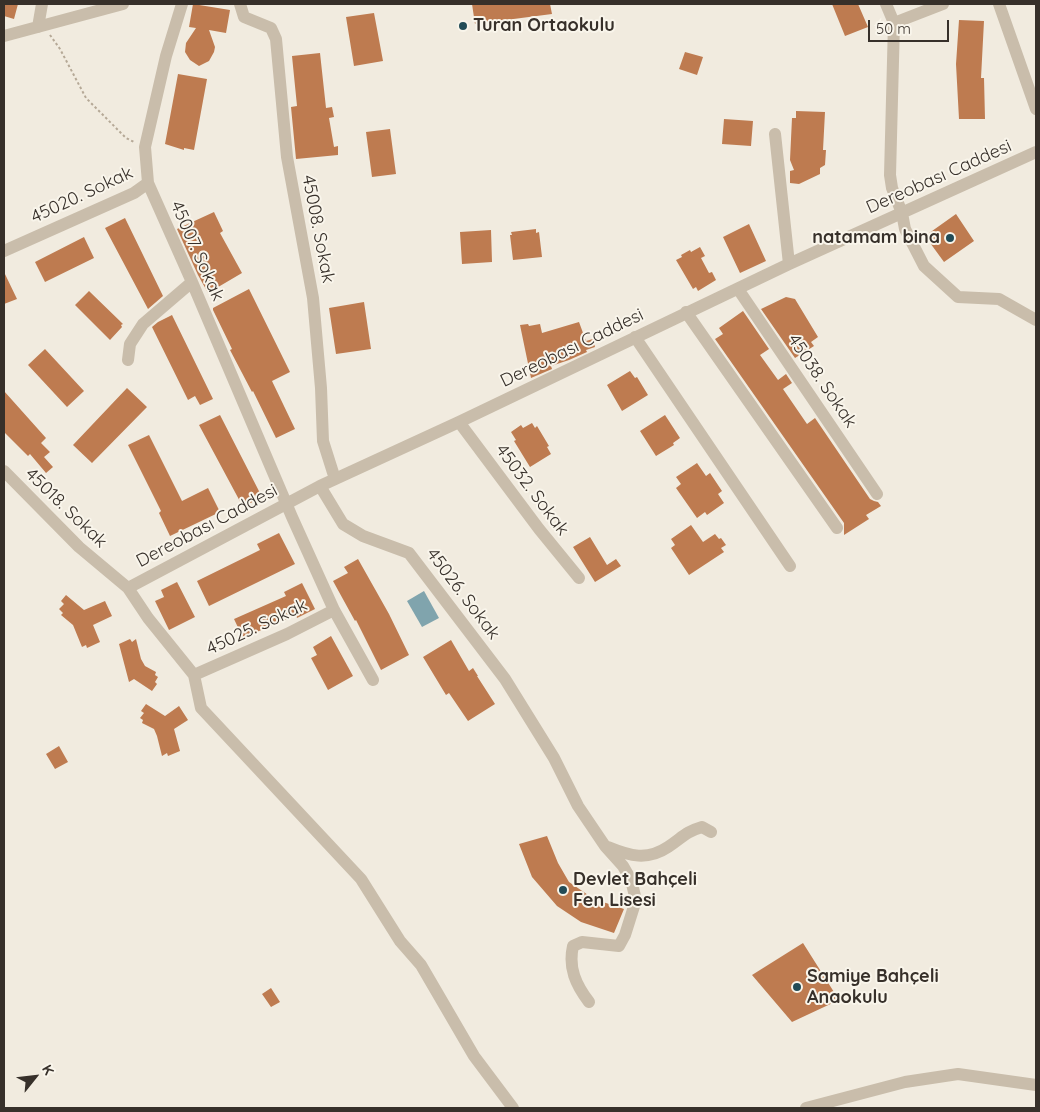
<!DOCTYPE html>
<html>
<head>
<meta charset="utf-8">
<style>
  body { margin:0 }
  #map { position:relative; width:1040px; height:1112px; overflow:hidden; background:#f1ebdf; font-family:Quicksand,sans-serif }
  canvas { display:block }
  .frame { position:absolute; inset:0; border:5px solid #37302a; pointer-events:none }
  .north { position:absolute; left:10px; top:1052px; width:50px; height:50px; -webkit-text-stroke:4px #f9f5eb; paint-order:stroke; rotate:61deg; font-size:14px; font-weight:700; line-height:20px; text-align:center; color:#37302a }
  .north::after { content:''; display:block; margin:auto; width:18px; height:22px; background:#37302a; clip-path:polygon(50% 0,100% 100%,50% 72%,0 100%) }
  .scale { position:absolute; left:868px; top:20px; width:81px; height:22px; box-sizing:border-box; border:2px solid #37302a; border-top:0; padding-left:6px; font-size:15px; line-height:18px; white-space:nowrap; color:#37302a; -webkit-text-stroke:4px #f9f5eb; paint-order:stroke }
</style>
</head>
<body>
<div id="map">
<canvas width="1040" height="1112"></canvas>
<div class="frame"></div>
<div class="north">K</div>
<div class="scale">50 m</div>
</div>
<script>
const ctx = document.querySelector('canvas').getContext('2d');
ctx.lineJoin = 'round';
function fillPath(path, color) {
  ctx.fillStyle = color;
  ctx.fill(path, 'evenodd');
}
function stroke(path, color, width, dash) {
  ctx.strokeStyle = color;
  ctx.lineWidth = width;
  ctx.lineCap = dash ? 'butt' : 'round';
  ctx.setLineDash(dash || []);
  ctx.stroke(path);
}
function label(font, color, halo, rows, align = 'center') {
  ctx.font = font + ' Quicksand,sans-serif';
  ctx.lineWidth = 4;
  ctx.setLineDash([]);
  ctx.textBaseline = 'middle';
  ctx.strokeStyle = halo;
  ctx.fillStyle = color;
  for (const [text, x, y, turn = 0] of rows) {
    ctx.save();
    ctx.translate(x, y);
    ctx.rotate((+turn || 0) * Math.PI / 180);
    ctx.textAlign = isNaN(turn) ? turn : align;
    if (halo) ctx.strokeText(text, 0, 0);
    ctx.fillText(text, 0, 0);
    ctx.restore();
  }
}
const water = new Path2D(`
  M424,591l15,27 -17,9 -15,-26z`);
const building = new Path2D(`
  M4,4h14l-4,15 -10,-3z
  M193,4l37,6 -4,23 -17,-3 6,17 -1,5 -5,9 -10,5 -9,-6 -5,-8 1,-9 10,-15 -7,-1z
  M472,4h78l2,10 -77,10z
  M832,4h26l10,23 -23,9z
  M374,13l9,48 -29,5 -8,-49z
  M959,20l25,1 -3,57h3l1,41h-26l-3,-55z
  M685,52l18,5 -6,18 -18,-6z
  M320,53l6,55 6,-1 2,10 -5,1 5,29 4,-1v9l-42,4 -5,-52 6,-1 -5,-50z
  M178,74l29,5 -13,71 -10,-2v2l-19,-6z
  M796,111l29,1 -2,38h3l-1,15 -5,3v6l-21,10 -9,-1v-12l4,-1 -4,-10 2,-42h4z
  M724,119l29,2 -2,25 -29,-2z
  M390,129l6,45 -24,3 -6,-45z
  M214,212l9,19 -3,2 22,40 -34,20 -10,-18 -21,-46z
  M956,214l18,27 -30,21 -19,-26z
  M125,218l38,78 -15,13 -43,-81z
  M749,224l17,37 -26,12 -17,-36z
  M536,229v4l3,-1 3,25 -29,3 -3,-25h2l-1,-3z
  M491,230l1,32 -30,2 -2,-32z
  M84,237l10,21 -49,24 -10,-20z
  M700,247l5,9 -4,2 8,15 3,-1 4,8 -18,11 -2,-4 -3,2 -17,-29 6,-3 -1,-2 9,-5 1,2z
  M4,272l13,27 -13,5z
  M249,289l41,83 -18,9 23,48 -19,9 -23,-47 -1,1 -22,-42 2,-1 -19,-39v-2z
  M89,291l34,33 -2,1 1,2 -12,13 -35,-35z
  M786,297l9,2 23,38 -7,5 3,4 -19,12 -34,-49z
  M364,302l7,47 -35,5 -7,-46z
  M743,311l26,38 -9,6 18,25 8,-6 6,9 -9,6 24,35 8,-6 55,81 4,2 4,1 3,4 -15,9 3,4 -25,16v-12l-129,-184 8,-5 -4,-6z
  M172,315l41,84 -13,6 -5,-9 -7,4 -36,-73 6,-5z
  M579,322l7,19 7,-2 2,8 -9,3 1,2 -18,8 -18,6 1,3 -21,9 -11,-53 8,-1 1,2 11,-2 2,9z
  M45,349l39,42 -17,16 -39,-42z
  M630,371l5,7 2,-1 11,18 -26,16 -15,-26z
  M127,388l20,19 -55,56 -19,-18z
  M4,391l42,47 -5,5 9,9 -6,5 9,10 -7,6 -16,-19 -2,2 -24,-24z
  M220,415l42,82 -19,10 -44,-82z
  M665,415l15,23 -7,5 1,2 -18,11 -16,-25z
  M532,423l3,5 2,-2 12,20 -2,1 4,7 -21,13 -16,-26 2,-1 -5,-8 10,-7 2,3z
  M149,435l33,66 26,-13 12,24 -50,24 -11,-23 2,-2 -33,-66z
  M697,463l9,13 4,-3 12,18 -4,3 6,9 -17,12 -2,-3 -8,6 -21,-30 5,-4 -5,-7z
  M691,525l12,17 12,-8 4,5 2,-1 5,7 -5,3 3,4 -35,23 -18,-27 4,-3 -4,-6z
  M279,533l16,31 -86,42 -12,-25 63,-31 -3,-6z
  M590,537l17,28 9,-6 5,7 -26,16 -22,-35z
  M358,559l31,55 20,41 -28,15 -25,-50 -1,1 -22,-40 15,-8 -4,-6z
  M177,582l18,35 -26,13 -14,-29 9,-4 -3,-7z
  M302,583l13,26 -18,9 -1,-3 -53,23 -9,-19 52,-23 -2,-4z
  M66,595l18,15 21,-9 7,15 -19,9 7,17 -13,6 -1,-3 -4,2 -9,-22 -12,-10 2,-2 -4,-4 5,-5 -3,-3z
  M331,636l22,40 -25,14 -17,-32 6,-3 -4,-8z
  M130,639l2,3 4,-3 5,20 4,7 11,6 -1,3 3,2 -3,5 2,2 -5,7 -18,-12 -5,3 -10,-38z
  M451,640l18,31 4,-3 5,8h-1l18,28 -27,17 -19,-28 -3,2 -23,-38z
  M146,704l19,12 14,-10 9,14 -14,9 6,22 -12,5 -1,-3 -5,3 -5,-20 -3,-7 -12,-6 1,-3 -3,-2 4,-5 -3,-2z
  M59,746l9,16 -13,7 -9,-15z
  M547,836l11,27 11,19 25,17 30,10 -10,24 -33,-11 -24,-16 -25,-29 -13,-33z
  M803,943l36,57 -47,22 -40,-47z
  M271,988l9,14 -9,5 -9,-13z`);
const path = new Path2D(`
  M50,35l10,14 26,49 40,40 8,4`);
const minor = new Path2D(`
  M182,4l-16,52 -21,91 3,36 44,99 100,235 42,93 39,70
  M240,4l4,13 27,11 5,11 11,118 26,141 8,90 2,53 12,38
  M886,4l8,19 49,-19
  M999,4l37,105
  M894,23l-4,152 2,13 10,25 3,16 19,37 34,31 41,2 37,21
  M38,27l4,-23
  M4,36l119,-32
  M775,134l14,130
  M4,251l130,-58 14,-10
  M738,289l139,205
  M686,312l151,216
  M635,337l155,229
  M128,360l2,-16 13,-20 49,-42
  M459,422l80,107 40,49
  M4,471l75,76 49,41 20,30 46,57 7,33 160,171 39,62 21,24 53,91 39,52
  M320,486l23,38 20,12 46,17 96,126 49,79 24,48 27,40 18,20 8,14 5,20 -11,35 -6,11 -37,-4 -9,4c-5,22 3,39 16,56
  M128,588l192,-102 139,-64 330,-158 247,-112
  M194,675l93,-41 47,-24
  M608,847c22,9 39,14 60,0 14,-9 17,-15 34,-20l9,5
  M806,1108l99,-26 53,-8 78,11`);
const markers = [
  [463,26,5,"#224b56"],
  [950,238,5,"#224b56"],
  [563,890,5,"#224b56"],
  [797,987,5,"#224b56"]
];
const poiNames = [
  ["Turan Ortaokulu",473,26],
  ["natamam bina",940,238,"right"],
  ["Devlet Bahçeli",573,880],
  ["Fen Lisesi",573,901],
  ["Samiye Bahçeli",807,977],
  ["Anaokulu",807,998]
];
const streetNames = [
  ["Dereobası Caddesi",939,177,-24],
  ["45020. Sokak",82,195,-25],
  ["45008. Sokak",318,229,79],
  ["45007. Sokak",197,251,66],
  ["Dereobası Caddesi",572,348,-26],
  ["45038. Sokak",822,381,56],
  ["45032. Sokak",532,490,53],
  ["45018. Sokak",66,508,44],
  ["Dereobası Caddesi",207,526,-28],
  ["45026. Sokak",463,594,53],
  ["45025. Sokak",257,627,-25]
];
fillPath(water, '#80a4ad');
fillPath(building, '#be7b50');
stroke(path, '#b5a896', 2, [2.5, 2.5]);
stroke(minor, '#c9bdab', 12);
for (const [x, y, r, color] of markers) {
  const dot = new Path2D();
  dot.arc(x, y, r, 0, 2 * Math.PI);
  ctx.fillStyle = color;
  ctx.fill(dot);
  stroke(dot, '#f9f5eb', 2);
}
label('bold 18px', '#37302a', '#f9f5eb', poiNames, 'left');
label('18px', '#37302a', '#f9f5eb', streetNames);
</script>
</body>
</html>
